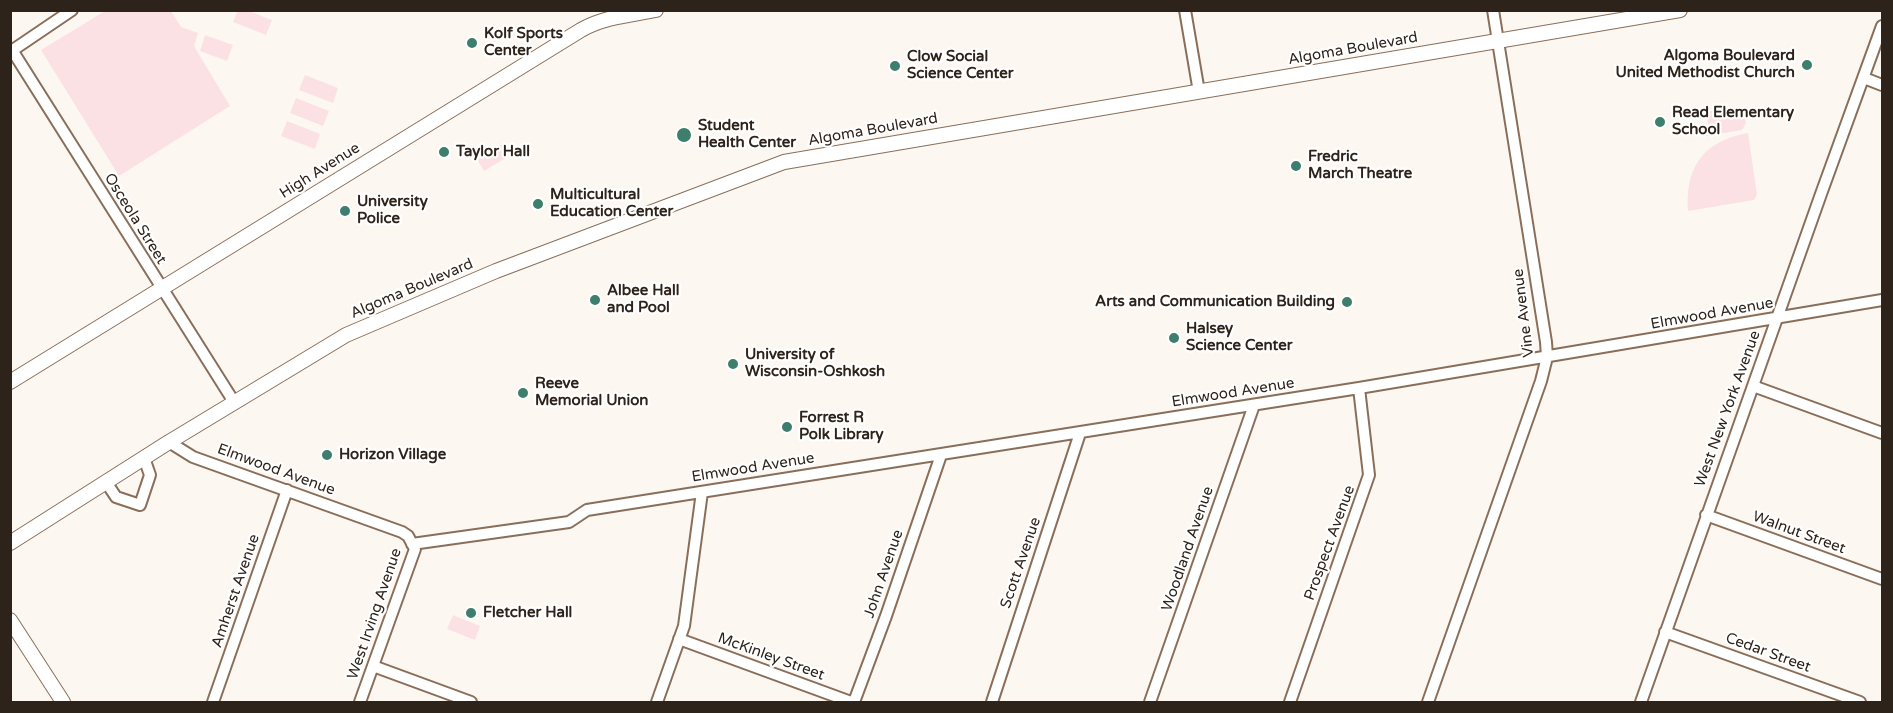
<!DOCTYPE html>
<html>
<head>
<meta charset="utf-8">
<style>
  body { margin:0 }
  #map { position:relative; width:1893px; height:713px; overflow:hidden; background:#fdf7f2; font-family:"Varela Round",sans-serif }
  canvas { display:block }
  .frame { position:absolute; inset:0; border:12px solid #2e231a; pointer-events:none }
</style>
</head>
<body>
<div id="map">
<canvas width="1893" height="713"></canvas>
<div class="frame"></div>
</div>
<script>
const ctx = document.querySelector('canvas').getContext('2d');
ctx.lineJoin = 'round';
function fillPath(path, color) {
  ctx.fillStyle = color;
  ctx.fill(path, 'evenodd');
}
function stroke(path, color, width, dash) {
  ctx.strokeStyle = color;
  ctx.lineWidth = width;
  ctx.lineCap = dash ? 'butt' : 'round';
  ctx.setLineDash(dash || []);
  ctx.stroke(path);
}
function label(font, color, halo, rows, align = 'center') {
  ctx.font = font + ' "Varela Round",sans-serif';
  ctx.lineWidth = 4.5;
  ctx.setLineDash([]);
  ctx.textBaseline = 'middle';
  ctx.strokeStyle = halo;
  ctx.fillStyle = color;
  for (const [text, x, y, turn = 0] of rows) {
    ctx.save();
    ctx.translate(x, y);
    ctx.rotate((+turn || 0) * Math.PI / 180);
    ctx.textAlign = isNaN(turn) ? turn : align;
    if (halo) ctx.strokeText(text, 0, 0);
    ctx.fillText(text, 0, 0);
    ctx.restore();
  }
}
const green = new Path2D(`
  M238,10l11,1 23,9 -6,15 -33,-13z
  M105,11h66l10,16 17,6 -4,13 36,60 -111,70 -78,-126z
  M205,35l28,10 -6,16 -27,-10z
  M305,75l33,13 -5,15 -34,-13z
  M296,98l33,13 -6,15 -33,-13z
  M1735,107l8,1 3,15 -4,7 -36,6 -1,-5 4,-2 -3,-17z
  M287,121l33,13 -5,15 -34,-13z
  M1748,133l9,62 -3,5 -66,11c-3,-45 16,-70 60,-78z
  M502,144l7,12 -25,15 -7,-12z
  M453,615l27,11 -5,14 -28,-11z`);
const minor = new Path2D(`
  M1185,10l14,82
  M12,50l222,352
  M10,52l62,-42
  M1864,78l18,7
  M1753,386l129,47
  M169,442l24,15 209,75 6,4 7,13 -55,153
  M106,482l10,15 24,8 10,-30 -6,-17
  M1706,515l176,64
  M412,544l157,-22 18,-12 772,-122 523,-88
  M1665,632l195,70
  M679,639l172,63
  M373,666l98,36
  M213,702l74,-212
  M657,702l27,-76 18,-134
  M854,702l32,-86 55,-161
  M992,702l88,-269
  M1150,702l104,-297
  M1290,702l79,-227 -10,-87
  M1428,702l113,-321 6,-24 -1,-15 -53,-332
  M1641,702l180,-508 61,-168`);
const major = new Path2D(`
  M10,382l571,-352c23,-13 49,-15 75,-20
  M10,543l159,-101 177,-107 150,-64 288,-109 896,-152
  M10,620l53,82`);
const markers = [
  [472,43,6,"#3d7e6c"],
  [1807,65,6,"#3d7e6c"],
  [895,66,6,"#3d7e6c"],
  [1660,122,6,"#3d7e6c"],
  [684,135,8,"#3d7e6c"],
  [444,152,6,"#3d7e6c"],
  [1296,166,6,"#3d7e6c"],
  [538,204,6,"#3d7e6c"],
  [345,211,6,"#3d7e6c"],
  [595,300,6,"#3d7e6c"],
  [1347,302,6,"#3d7e6c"],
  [1174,338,6,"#3d7e6c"],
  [733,364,6,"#3d7e6c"],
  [523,393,6,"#3d7e6c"],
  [787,427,6,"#3d7e6c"],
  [327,455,6,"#3d7e6c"],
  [471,613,6,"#3d7e6c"]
];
const poiNames = [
  ["Kolf Sports",484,34],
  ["Center",484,51],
  ["Algoma Boulevard",1795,56,"right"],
  ["United Methodist Church",1795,73,"right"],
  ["Clow Social",907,57],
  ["Science Center",907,74],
  ["Read Elementary",1672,113],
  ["School",1672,130],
  ["Student",698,126],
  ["Health Center",698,143],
  ["Taylor Hall",456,152],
  ["Fredric",1308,157],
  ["March Theatre",1308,174],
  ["Multicultural",550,195],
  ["Education Center",550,212],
  ["University",357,202],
  ["Police",357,219],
  ["Albee Hall",607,291],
  ["and Pool",607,308],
  ["Arts and Communication Building",1335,302,"right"],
  ["Halsey",1186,329],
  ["Science Center",1186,346],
  ["University of",745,355],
  ["Wisconsin-Oshkosh",745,372],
  ["Reeve",535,384],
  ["Memorial Union",535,401],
  ["Forrest R",799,418],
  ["Polk Library",799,435],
  ["Horizon Village",339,455],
  ["Fletcher Hall",483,613]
];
const streetNames = [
  ["Algoma Boulevard",1353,49,-10],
  ["Algoma Boulevard",873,130,-10],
  ["High Avenue",320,171,-32],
  ["Osceola Street",135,219,58],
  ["Algoma Boulevard",412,289,-23],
  ["Vine Avenue",1524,313,-97],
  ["Elmwood Avenue",1712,314,-10],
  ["Elmwood Avenue",1233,393,-9],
  ["West New York Avenue",1728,409,-70],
  ["Elmwood Avenue",753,468,-9],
  ["Elmwood Avenue",276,470,20],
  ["Walnut Street",1799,533,20],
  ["Prospect Avenue",1330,543,-70],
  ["Woodland Avenue",1188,549,-71],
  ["Scott Avenue",1021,563,-71],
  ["John Avenue",884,574,-71],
  ["Amherst Avenue",236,591,-71],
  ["West Irving Avenue",375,614,-71],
  ["Cedar Street",1768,653,20],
  ["McKinley Street",771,657,20]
];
fillPath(green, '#fbe1e3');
stroke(minor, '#896f5a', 14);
stroke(major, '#896f5a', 16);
stroke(minor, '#fff', 10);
stroke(major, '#fff', 14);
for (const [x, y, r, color] of markers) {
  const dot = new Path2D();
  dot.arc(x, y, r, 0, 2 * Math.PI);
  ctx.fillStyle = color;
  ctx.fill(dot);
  stroke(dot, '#fff', 2);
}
label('bold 15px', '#2e231a', '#fff', poiNames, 'left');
label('15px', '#2e231a', '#fff', streetNames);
</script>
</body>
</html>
